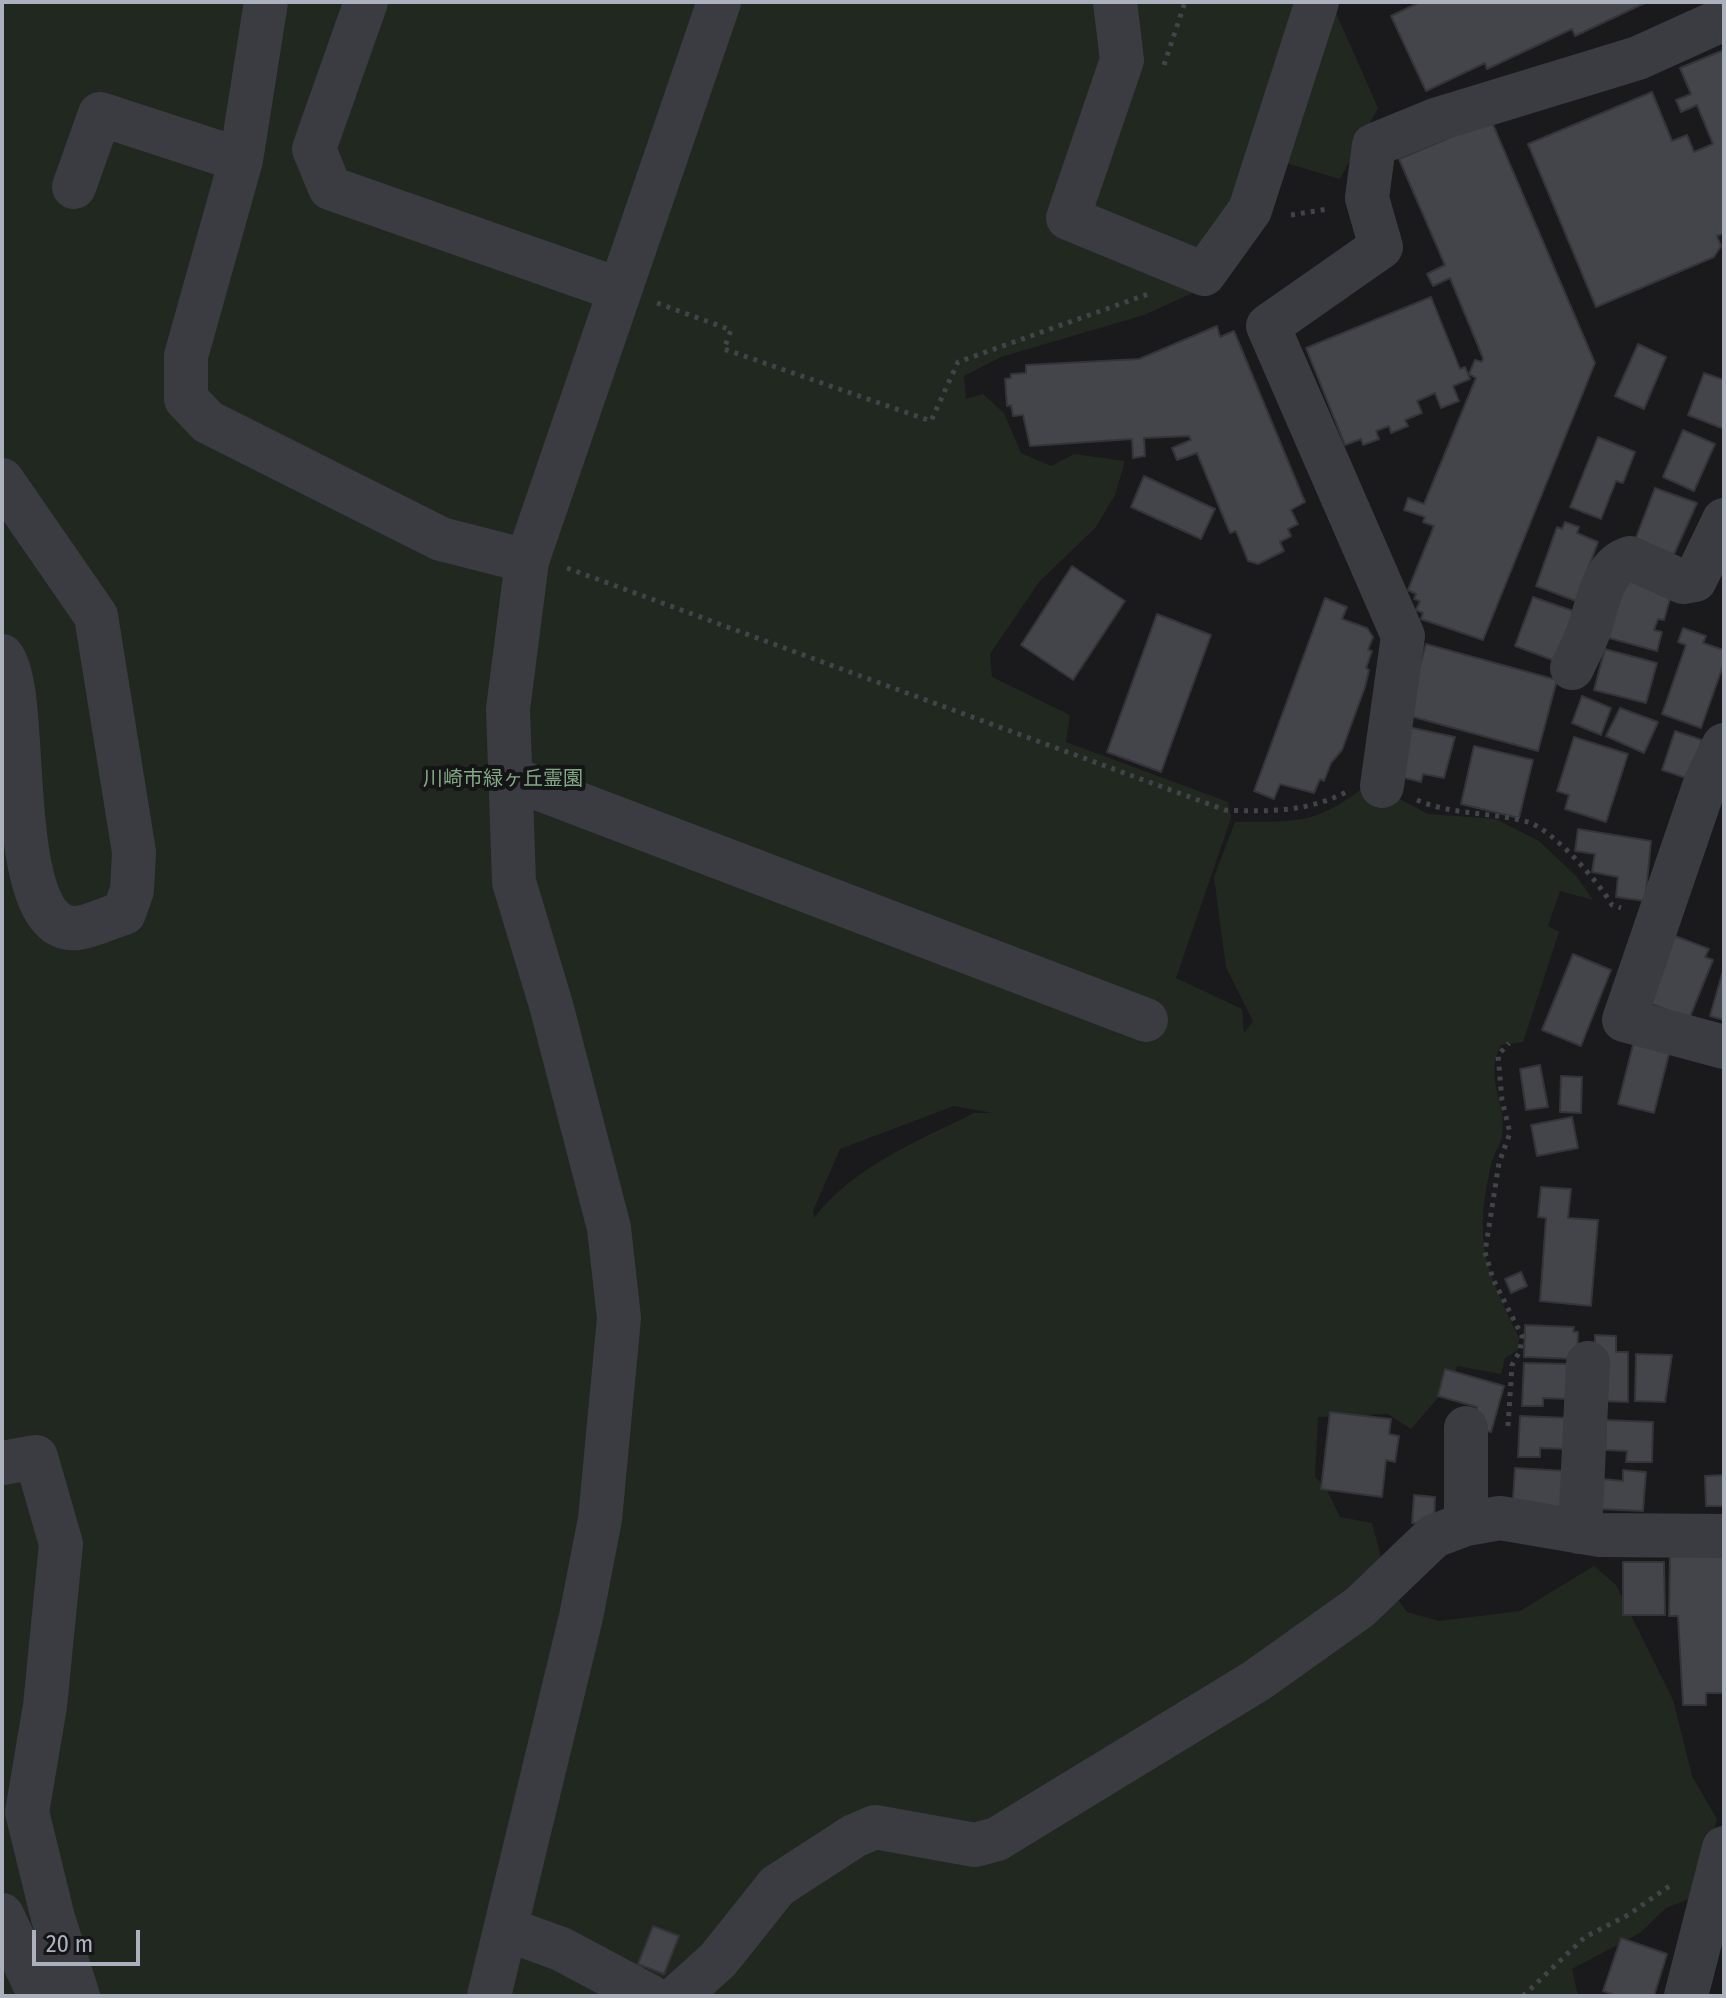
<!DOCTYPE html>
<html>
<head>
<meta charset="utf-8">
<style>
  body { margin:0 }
  #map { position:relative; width:1726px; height:1998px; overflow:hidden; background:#1a1a1d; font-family:"Fira Sans Condensed",sans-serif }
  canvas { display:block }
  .frame { position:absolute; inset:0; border:4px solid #acb2bd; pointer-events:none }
  .scale { position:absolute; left:32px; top:1930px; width:108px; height:36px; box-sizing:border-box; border:4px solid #acb2bd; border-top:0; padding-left:10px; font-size:24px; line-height:28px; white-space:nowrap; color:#acb2bd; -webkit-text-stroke:6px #151518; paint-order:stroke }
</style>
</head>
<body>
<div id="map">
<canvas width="1726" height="1998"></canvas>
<div class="frame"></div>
<div class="scale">20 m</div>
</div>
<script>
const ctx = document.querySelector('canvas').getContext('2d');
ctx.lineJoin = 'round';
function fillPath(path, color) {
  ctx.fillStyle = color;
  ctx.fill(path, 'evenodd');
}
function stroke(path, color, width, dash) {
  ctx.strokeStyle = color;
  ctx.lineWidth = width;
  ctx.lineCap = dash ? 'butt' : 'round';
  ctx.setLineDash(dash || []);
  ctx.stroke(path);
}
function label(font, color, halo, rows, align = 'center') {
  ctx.font = font + ' "Fira Sans Condensed","Noto Sans JP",sans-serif';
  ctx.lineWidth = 8;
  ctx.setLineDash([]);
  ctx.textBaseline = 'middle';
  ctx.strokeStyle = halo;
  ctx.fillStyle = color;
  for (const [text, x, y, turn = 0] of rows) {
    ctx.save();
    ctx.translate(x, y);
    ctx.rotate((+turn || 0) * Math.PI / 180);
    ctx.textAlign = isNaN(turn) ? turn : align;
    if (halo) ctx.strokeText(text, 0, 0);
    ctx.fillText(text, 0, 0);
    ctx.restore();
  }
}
const green = new Path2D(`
  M2,2h1324l-111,281 -71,32 -143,42 -37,19 2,23 17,-5 21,19 17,40 30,13 23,-12 51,7 -10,34 -19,32 -57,55 -49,72 2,23 78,38 -4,27 162,60 3,16 -55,160 66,31 2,24 9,-12 -27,-54 -12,-90 21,-55c68,-1 79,3 135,-39l58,31 68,5 43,22 37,35 17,24 -33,-9 -12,35 11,6 -36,110 -22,3c-18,34 7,59 1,91 -2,10 -9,19 -11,29 -18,79 -5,103 28,173l-1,12 -13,8 -4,16 -44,-8 -6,17 -40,46 -23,-15 -70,3 -3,60 10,9 15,31 32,6 17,65 18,24 32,9 81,-10 74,-45 22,19 57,115 19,76 25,43 -17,66 -11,14 -23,9 -26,25 -68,36 6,27h-1576zM954,1106l39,7h-19c-58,29 -120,53 -160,105l-1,-7 27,-62z
  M1335,11l43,97 -38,71 -54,-16z`);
const building = new Path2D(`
  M1420,2h227l-72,34 -3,-7 -85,40 -2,-6 -59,28 -35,-75z
  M1724,50v183l-7,3 4,10 -7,11 -118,50 -68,-163 124,-52 20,49 15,-6 7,17 19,-8 -16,-39 -16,7 -5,-12 15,-6 -11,-26z
  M1491,120l104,243 -112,277 -62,-21 2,-6 -7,-3 4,-9 -6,-2 2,-5 -8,-4 26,-64 -11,-4 2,-5 -21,-7 4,-12 16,6 52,-126 -7,-4 6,-14 7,2 1,-4 -33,-80 -17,8 -6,-12 18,-9 -46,-106z
  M1431,297l29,72 5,-2 5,12 -17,7 6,15 -18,7 -6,-15 -18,8 5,12 -17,7 3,6 -17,7 -2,-7 -13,5 3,8 -16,6 -2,-6 -16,6 -39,-97z
  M1217,326l3,11 14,-6 71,171 -14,8 7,14 -10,5 3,7 -11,6 4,9 -26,13 -10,-3 -12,-30 -6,2 -33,-80 -20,7 -5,-12 19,-8 -2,-4 -45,2 1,18 -12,2 -1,-19 -102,7 -7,-31 -10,1 -2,-11 -4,1 -2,-27 6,-1v-4l15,-1v-8l113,-6z
  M1638,344l28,13 -22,52 -29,-13z
  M1704,373l20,7v49l-36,-14z
  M1683,430l32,14 -21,47 -31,-14z
  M1598,437l37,15 -12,31 -7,-2 -15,38 -31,-12z
  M1144,476l71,33 -14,30 -70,-32z
  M1655,488l42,15 -27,60 -38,-15z
  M1565,522l14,5 -2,6 21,9 -22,59 -40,-15 21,-59 5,2z
  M1072,566l53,35 -52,79 -52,-35z
  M1623,574l50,14 -9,32 -6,-1 -4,11 8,2 -5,19 -48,-13z
  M1533,597l43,15 -18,50 -43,-16z
  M1325,598l22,9 -5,12 25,9 6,9 -5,13 4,1 -6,17 3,2 -4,17 -23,63 -11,13 -7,18 -4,-2 -6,14 -34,-9 -6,15 -20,-8z
  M1157,614l54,21 -50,137 -54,-20z
  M1683,628l23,8 -3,7 21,7v13l-23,65 -39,-14 24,-69 -8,-3z
  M1426,644l131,36 -19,71 -132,-36z
  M1605,649l52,14 -11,40 -52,-13z
  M1582,696l29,12 -10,27 -29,-12z
  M1620,708l38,14 -14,31 -38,-17z
  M1408,727l47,10 -11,41 -21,-4 -2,8 -24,-6z
  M1675,731l27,9 -13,39 -27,-9z
  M1574,737l54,17 -22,68 -41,-13 4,-14 -12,-4z
  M1474,746l59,14 -14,58 -58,-14z
  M1578,829l73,12 -6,60 -29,-4 2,-20 -26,-5 3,-18 -20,-3z
  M1675,936l34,13 -4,8 8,3 -24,59 -42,-17z
  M1573,954l38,16 -30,76 -39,-16z
  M1724,967v53l-14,-4z
  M1635,1037l36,9 -17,67 -36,-9z
  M1540,1065l8,42 -22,3 -6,-41z
  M1561,1076l21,1 -1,36 -21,-1z
  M1572,1117l6,31 -41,8 -6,-31z
  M1541,1187l30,2 -3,29 30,2 -7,86 -51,-5 6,-83 -8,-1z
  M1521,1272l6,14 -16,7 -6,-14z
  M1525,1325l49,2 -1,5h5l-1,27 -53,-2z
  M1595,1335l21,1v16h12v50l-26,-1 -7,-28z
  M1636,1354l36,1 -7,47 -30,-1z
  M1524,1363l46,1 -1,35 -26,-1v8h-21z
  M1445,1369l59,17 -13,46 -19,-6 5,-19 -39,-11z
  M1330,1412l61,7 -2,15 10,2 -4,26 -9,-2 -4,37 -61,-8z
  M1520,1416l49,2 -1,31 -28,-1v9h-22z
  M1606,1420l47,2 -1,40h-26l1,-11 -22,-1z
  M1515,1468l52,3 -3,41 -51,-13z
  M1623,1470l23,2 -3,39 -42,-2 2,-30 20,2z
  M1724,1475v31h-18l-1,-30z
  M1414,1495l21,2 -1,28 -22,-2z
  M1670,1553l54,1v139h-18v12h-23l-5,-89h-9z
  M1623,1562h41l1,53h-42z
  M653,1926l26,10 -15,38 -26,-10z
  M1621,1938l46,16 -13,42h-37l-14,-5z`);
const path = new Path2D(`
  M1164,65l21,-63
  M1291,215l37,-6
  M657,303l74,27 -7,19 207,72 27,-59 190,-68
  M567,568l658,242c43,2 82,2 121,-18
  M1417,800c34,15 75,12 111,22 25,8 71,60 84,83l9,3
  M1508,1426l4,-61 8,-14 2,-15 -29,-57 -8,-27 14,-89 11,-30 -8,-33 -4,-45 11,-12
  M1523,1996l62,-59 43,-22 43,-30`);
const minor = new Path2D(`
  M266,2l-25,158 -55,196v43l22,23 233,117 86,22
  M366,2l-52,147 16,39 290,102
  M1115,2l7,58 -54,158 136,56 46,-64 67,-208
  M74,187l26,-73 141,46
  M2,480l94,136 38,236 -2,38 -8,23c-14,4 -31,13 -46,15 -78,8 -45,-236 -76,-272
  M1572,668c6,-13 14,-27 18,-41 8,-24 12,-60 40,-69l53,24 12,-2 29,-60
  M1724,745l-19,39 -81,236 100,27
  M511,778l635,242
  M1382,786l21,-150 -135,-310 113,-79 -14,-49 7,-53 61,-25 203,-62 86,-39
  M1466,1428v96l34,-6 100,17 124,1
  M2,1463l34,-6 25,87 -16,162 -18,106 26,106 25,78
  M1580,1532l8,-169
  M2,1915l38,81
  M506,1929l55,20 88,47
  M489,1996l92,-379 19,-98 19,-201 -10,-90 -58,-223 -37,-123 -6,-173 19,-148 192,-559
  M678,1996l40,-36 59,-74 77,-50 21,-9 100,18 22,-6 259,-158 104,-74 74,-71 32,-12
  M1686,1996l38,-148`);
const parkNames = [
  ["川崎市緑ヶ丘霊園",503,779]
];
fillPath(green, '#202820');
fillPath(building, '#44454a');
stroke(building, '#343439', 2);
stroke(path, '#414449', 5, [4, 6]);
stroke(minor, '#3b3c42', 44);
label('20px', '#82a983', '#151518', parkNames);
</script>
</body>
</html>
